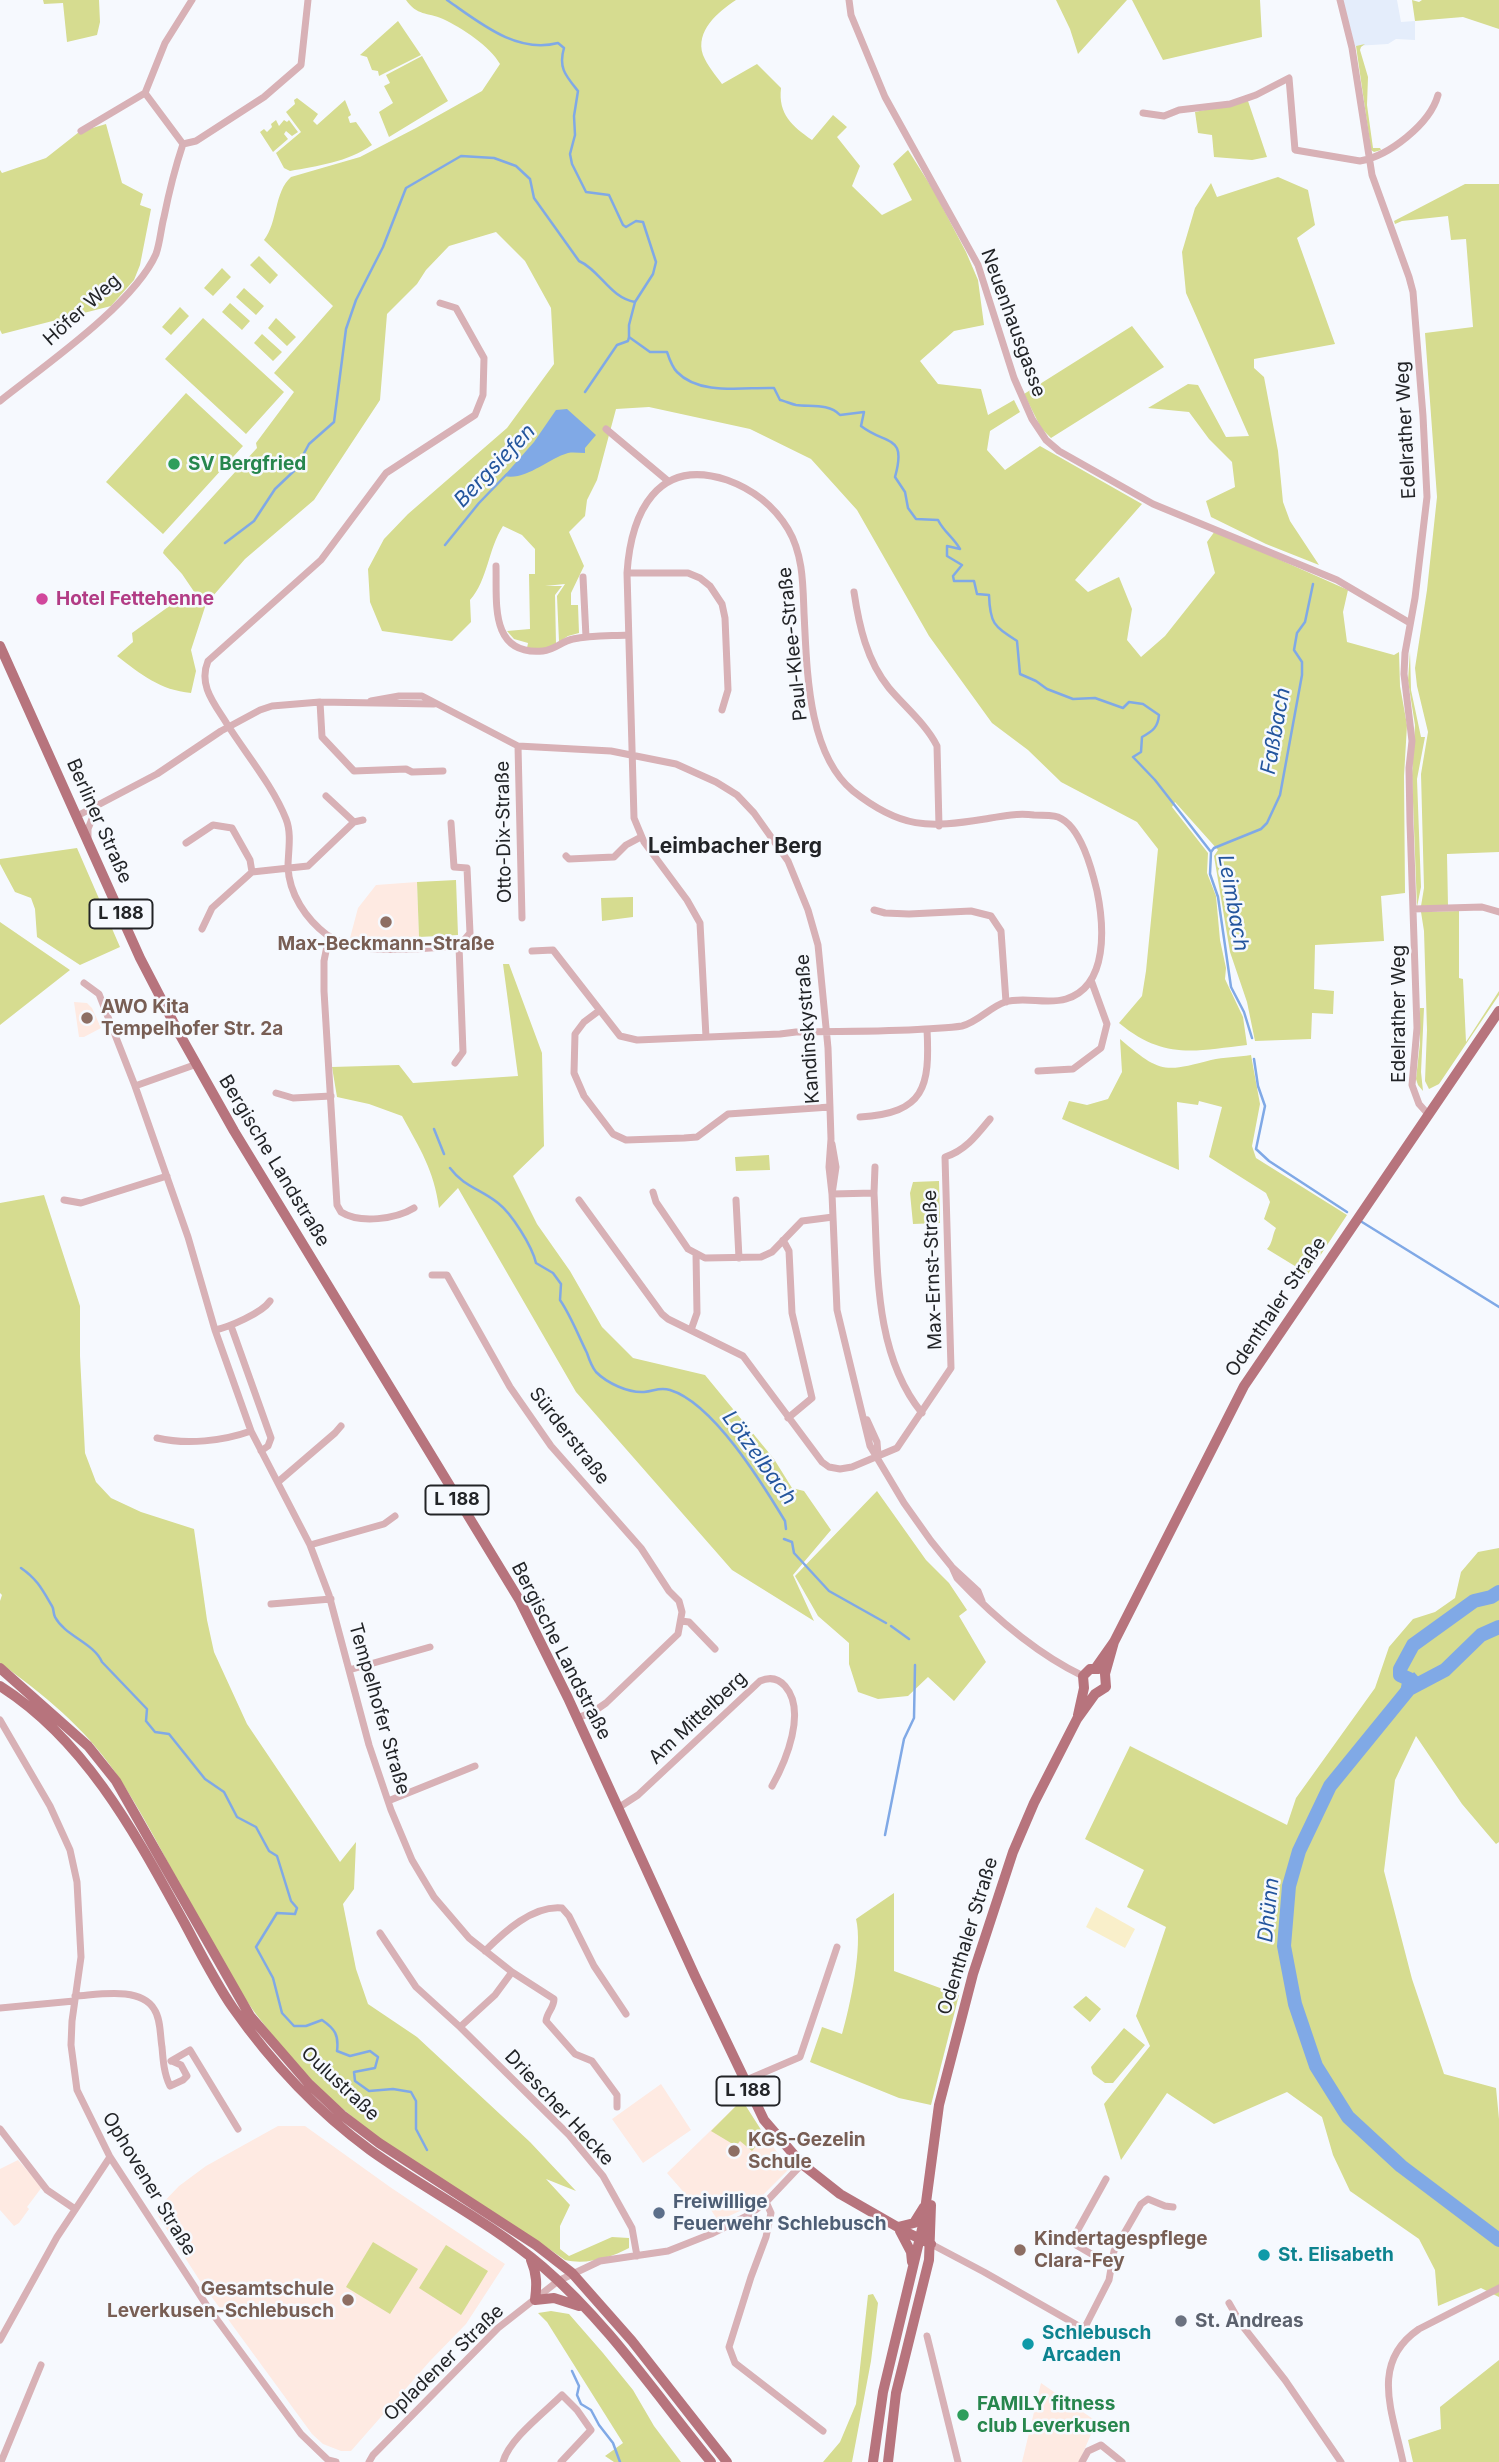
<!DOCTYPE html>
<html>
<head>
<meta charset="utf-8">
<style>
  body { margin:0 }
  canvas { display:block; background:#f6f9fe }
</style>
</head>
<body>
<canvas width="1499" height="2462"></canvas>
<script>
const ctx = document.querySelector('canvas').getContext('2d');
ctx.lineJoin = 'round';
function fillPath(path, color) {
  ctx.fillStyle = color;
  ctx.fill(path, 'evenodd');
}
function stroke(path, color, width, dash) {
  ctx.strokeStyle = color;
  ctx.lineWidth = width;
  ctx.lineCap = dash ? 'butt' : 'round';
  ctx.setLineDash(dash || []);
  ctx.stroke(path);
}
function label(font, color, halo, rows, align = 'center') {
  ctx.font = font + ' Inter,sans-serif';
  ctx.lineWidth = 5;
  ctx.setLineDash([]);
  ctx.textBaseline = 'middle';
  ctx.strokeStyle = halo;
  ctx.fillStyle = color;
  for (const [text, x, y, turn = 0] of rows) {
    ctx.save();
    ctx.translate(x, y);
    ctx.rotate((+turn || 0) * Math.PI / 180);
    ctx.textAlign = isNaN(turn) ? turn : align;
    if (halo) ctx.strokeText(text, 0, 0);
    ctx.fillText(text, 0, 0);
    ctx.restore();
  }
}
const built = new Path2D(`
  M1343,0h54l4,22 14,-1v19l-19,-1 -8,5 -33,2z`);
const education = new Path2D(`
  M417,882l2,55 -69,1 8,-30 18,-23z
  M74,1002l13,1 5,5 9,20 -17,9h-5z
  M661,2084l30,46 -48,33 -31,-44z
  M742,2100l24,38 24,30 -37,37 -35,16 -15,-24 -9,7 -27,-31z
  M278,2126h27l85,61 115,77 -39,60 -36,37 -79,90h-10l-18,-7 -11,-10 -112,-153 -45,-70 24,-25 27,-20z
  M18,2160l24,27 -15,20 2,2 -10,14 -5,3 -14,-16v-41z
  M1041,2383l52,36 2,6 -16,37h-57z`);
const green = new Path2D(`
  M43,0h56l1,22 -3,13 -30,7 -4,-39 -19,1z
  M406,0h330c-18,12 -41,31 -33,55 4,10 13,21 19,29l35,-20 24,24c-3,26 11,38 31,52l21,-25 14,12 -10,10 23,29 -8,20 30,29 30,-15 -19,-36 15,-14 26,41 32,61 12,28 6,45 -30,6 -34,30 18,23 43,5 7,26 26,-15 6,12 -30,19 -3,19 18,20 35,-24 102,58 -67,76 13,12 31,-15 13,32 -5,31 14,17 24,-21 50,-63 -8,-31 8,-11 133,59 -5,22 4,30 47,13 5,-3 1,34 7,39 -3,51 1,117 -24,3 3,45 -69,4 -1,44 20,2 -1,23 -21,-1 -1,26 -56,2 -8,-39 -17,-50 -16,-96 4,-6 -43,-48 -3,5 36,46 -1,20 9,23 4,44 6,28 -1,11 18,38 4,28c-53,6 -83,15 -128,-22l23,-27 4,-25 12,-122 -21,-27 -76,-40 -33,-32 -36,-27 -63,-87 -72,-126 -46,-51 -61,-30 -101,-22 -33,2 -19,71 -10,20 -2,16 -16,16 15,34 -13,27v12h7l1,28 -11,3 -9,6 -2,-46 8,-12 -20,2h17l-7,9 1,49 -9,4h-20l1,-5 -14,-4 -7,-8 23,-2 -1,-55h6v-25l-13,-14 -19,-9c-15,23 -15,54 -33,74l1,22 -19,19 -70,-10 -12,-29 -2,-33 16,-30 24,-25 99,-86 47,-64 -3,-56 -26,-47 -29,-29 -47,14 -23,24 -9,14 -30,30 -7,86 -66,100 -69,59 -39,45 -15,46 5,21 -5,22c-31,-3 -49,-18 -74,-37l16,-14 -1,-9 43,-31 22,-6 -15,-22 -19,-21 1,-3 93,-102 -1,-5 38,-51 -20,-19 59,-67 -69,-66c14,-18 10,-48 27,-63l69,-20 56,-29 66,-37 18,-27c-10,-18 -38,-36 -57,-45 -16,-7 -26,-3 -37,-19z
  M1056,0h71l-49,54 -8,-25z
  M1132,0h128l2,37 -99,23z
  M1412,0l7,2 3,-2h77v29l-36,-12 -48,4z
  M398,21l23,34 -42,21 -1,-5 -6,-1 -5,-13 -7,-2z
  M1365,44l-4,3 -1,3 8,27 -1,28 6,43h7l1,2 -7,2 -3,-2 -15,-104z
  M422,56l26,45 -59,36 -10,-25 14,-9 -9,-17 6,-3 -4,-8z
  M297,98l21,16 -5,7 4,4 28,-25 6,15 -3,2 2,6 6,-1 16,23c-24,17 -55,21 -82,26l-6,-3 -8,-15 25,-21 -15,-20 9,-8 -1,-4z
  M1248,101l19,56 -15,3 -38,-3 -2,-22 -14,-2 -3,-21z
  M276,120l3,6 5,-6 3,2 2,-2 9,12 -6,4 -6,-5 -2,3 4,5 -15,13 -13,-20 4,-3 3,3 5,-5 -1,-3z
  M106,124l16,59 21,11 -3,11 11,4 -11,56 -6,15 -23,26 -109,28 -2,-4v-160l2,3 44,-15 33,-26z
  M1278,177l30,13 7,35 -18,13 38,106 -81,15v9l10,9 14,74 5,51 7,19 29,44 -53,-21 -55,-27 -5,-16 29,-14 -3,-25 -23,-23 -20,-27 -41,-4 40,-24 10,1 28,52 23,-1 -63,-143 -4,-41 13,-44 16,-25 6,14z
  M1465,184h34v668l-52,2 1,52h-27l3,-18 -3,-114 7,-42 -11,-46 -2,-18 12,-78 10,-93 -12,-164 48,-6 -7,-88 -15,1 -3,-24 -46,5 -7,3 -1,-3z
  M259,256l19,19 -8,9 -20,-19z
  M222,268l9,9 -18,19 -9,-8z
  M244,288l20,18 -8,9 -20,-18z
  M230,303l20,18 -8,9 -20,-18z
  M180,307l9,9 -18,19 -9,-8z
  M203,318l81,74 -38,42 -81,-75z
  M276,318l20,19 -9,9 -19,-18z
  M1132,326l32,41 -113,71 -10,-10 -17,-34z
  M262,334l20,18 -9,9 -19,-18z
  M186,393l57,53 -80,88 -57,-52z
  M1410,651l1,39 10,47h4l-8,42 4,108 -4,20 -5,-132 3,-50 -7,-44z
  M77,848l43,99 -40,18 -43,-28 -2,-28 -4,-11 -16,-6 -15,-28v-5z
  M456,880l2,55 -39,2 -2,-55z
  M633,897v20l-31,4 -1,-23z
  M1459,911v67l4,1 3,63 33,-51v4l-60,89 -10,5 -4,-8 2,-51 -3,-99 -3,-19z
  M0,922l70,48 -70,55z
  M503,964h6l33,89 2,93 -31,30 24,48 33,47 32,56 31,31 72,17 69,84 18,29 12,3 27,39 -38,45 21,46 -82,-51 -156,-178 -118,-204 -19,20c-5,-38 -19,-59 -37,-92l-33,-12 -32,-7 -5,-30 67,-2 14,18 105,-7z
  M1420,1008h4l-3,64 2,19 -5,-6 -2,-6 4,-36z
  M1120,1039c39,33 43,34 91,21 13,-3 27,-3 40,-5l9,49 -8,42 4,12 91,57 -39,59 -41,-25c6,-6 5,-14 9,-21l-12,-9 6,-17 -4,-9 -57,-36 13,-50 -23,-6 -1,4 -21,-3 2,68 -117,-51 7,-18 18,4 21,-6 14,-27z
  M769,1155l1,15 -34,1 -1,-14z
  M939,1181l1,42 -27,1 -3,-31 3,-11z
  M44,1195l36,111v50l5,97 11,29 15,16 30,14 53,17 13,91 7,32 33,72 93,138 16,-20 -2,47 -11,15 13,65 12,35 49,33 113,105 46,49 -30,-12 24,26 -10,21v23l9,7 43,-19 17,1v10c-19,10 -43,17 -64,12 -70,-50 -149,-90 -215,-145 -32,-26 -59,-56 -84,-88 -62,-78 -96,-174 -151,-255 -31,-45 -72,-78 -115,-109v-62l2,-6 -2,-2v-390z
  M877,1491l49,69 23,23 18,27 -8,6 27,46 -32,39 -26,-24 -20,19 -30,3 -20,-7 -9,-28v-21l-31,-27 -23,-40z
  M1499,1548v294l-3,2 -34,-40 -46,-68 -21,44 -11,91 28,108 32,95 52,14 3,31v178l-18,-9 -43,18 -3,-36 -16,-31 -69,-48 -17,-36 -11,-38 -35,-25 -73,32 -47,-31 -46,67 -17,-56 46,-58 -14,-30 30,-89 -39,-20 17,-37 -59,-31 45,-93 157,79 9,-27 79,-110 14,-41 24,-28 22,-7 20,-14 6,-26 17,-20z
  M894,1893v78l65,24 -28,110 -32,-7 -89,-36 12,-35 20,7c8,-28 21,-87 14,-115z
  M1086,1996l15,13 -11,13 -17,-15z
  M1124,2028l21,17 -32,38h-8l-12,-9 -2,-7z
  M742,2100l23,36 -13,15 -12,-10 -4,5 -25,-15z
  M373,2242l45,27 -28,45 -44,-27z
  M446,2245l42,26 -27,44 -42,-27z
  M873,2294l5,9 -7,58 -19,101h-29l17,-20 16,-38 12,-109z
  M551,2311l18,3 34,39 30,37 21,36 27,36h-67l-9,-6 18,-13 -76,-121 -9,-9z
  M1499,2360v102h-86l-5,-22 33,-11 -1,-22z`);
const sand = new Path2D(`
  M1096,1907l39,22 -10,19 -39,-21z`);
const water = new Path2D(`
  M567,409l29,26 -11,13v5c-6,0 -12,-1 -17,0 -21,6 -42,28 -64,23l30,-34 22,-32z
  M1414,1672l9,10 -15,17 -10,3 5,-25 6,2z`);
const stream = new Path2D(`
  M447,0c32,22 69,54 111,43l6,5c-6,20 2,28 14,43l-4,25 1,19 -5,19 2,10 14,28 23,3 14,30 3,2 10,-6 7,1 13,40 -3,12 -18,28 -6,23v12l21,15h17c2,6 5,15 10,20 23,24 67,15 97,16l6,12c5,1 11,4 16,5 14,2 33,-2 44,10l24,-3 -3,14c26,20 46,8 34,51l10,15 3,16 8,11 22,1c6,12 15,17 22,29l-13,-3v10l15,9 -9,11 1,5h20l3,13 12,1c1,29 5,31 28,46l3,33 16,7 11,8 26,10 22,-1 28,10 6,-6 14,2 16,11c-1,12 -6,16 -17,22l-1,15 -8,5 22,23 56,72 -1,22 8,23 13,90 13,25 8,26
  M585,392l32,-47 11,-4 1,-4
  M225,543l29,-22 21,-32 20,-19 14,-26 25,-22 12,-93 10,-29 27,-53 23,-59 55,-32 33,2 22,8 14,13 4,19 45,63c21,9 31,37 56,41
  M445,545l34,-42 28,-29
  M1211,852l3,-4 47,-19 6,-6 13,-28 22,-120v-13l-8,-12 3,-17 8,-11 8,-38
  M1254,1059l4,27 7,20 -9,43 13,12 78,51
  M434,1129l10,25
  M450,1168c14,19 31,21 48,35 14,11 34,43 38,60l17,10 8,11 -1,16c11,16 18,35 27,53 2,6 5,14 9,19 11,11 32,21 48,20 11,-1 15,-5 26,-2 43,13 92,93 115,131l1,8
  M1362,1222l137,85
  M784,1539l8,3 2,11 35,38 57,32
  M21,1568c16,11 21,21 31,38 2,3 1,7 3,11 10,19 39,26 47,45l45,47 -1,12 9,11 14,2 36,45 19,13 13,25 19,10 13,24 8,5 14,45 6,7 -2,6 -18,-1 -21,34 17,31 9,35 12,13h12l16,-6c13,9 17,15 15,31l13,5 20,-5 8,6 -3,11 -21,4 1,9 14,10 24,-2 18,3 5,9v28l11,21
  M891,1626l18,13
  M885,1835l19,-96 10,-21 1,-53
  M572,2371l7,15 -2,9 4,9 10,6 8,15 14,18 7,19`);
const river = new Path2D(`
  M1499,1592l-8,5 -17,4 -61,44 -13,24v6l9,4v10l-79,97 -31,65 -10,35 -5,60 11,58 21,62 32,51 53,49 98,74
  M1409,1689l36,-19 36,-35 18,-8`);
const minor = new Path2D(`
  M849,0l2,15 34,82 93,168 36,113 18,41 14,21 13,11 94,53 184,76 73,43
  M1340,0l12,48 20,127 37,102 4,15 10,124 4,81 -12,101 -10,55 -1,21 8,67 -3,27 1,54 7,206 -5,57 7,19 9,10
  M145,93l38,51
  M1143,113l21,3 15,-6 51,-6 26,-9 33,-17 6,72 65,11c29,-5 70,-37 78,-66
  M81,131l64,-38 20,-50 27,-43
  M183,144l13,-3 68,-44 37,-32 7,-65
  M440,303l16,5 28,50 -1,37 -8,20 -89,58 -65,87 -113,101c-10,24 6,42 19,63 19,30 46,62 59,95 6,15 2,33 2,48 1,27 18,52 39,68 32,22 95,13 132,11
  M0,401c44,-35 134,-97 156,-147 4,-11 5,-26 8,-37 5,-25 11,-49 19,-73
  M606,429l62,52
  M496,566c1,36 -7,90 47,85 12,-1 19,-10 30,-12 18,-4 37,-3 55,-4
  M627,573h61l12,5 10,8 12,18 3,14 3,72 -6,20
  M583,577l3,60
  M854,592c5,34 13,69 35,96 16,19 37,36 48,58l2,80
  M371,701l28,-5h23l96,50 93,5 65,13 40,18 21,13 17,18 34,48 20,49 10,35 10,103 3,91 -2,28 3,27
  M320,702l2,35 32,34 52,-2 6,3 31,-1
  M518,746l4,172
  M326,796l28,26
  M77,816l80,-42 64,-43 39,-21 12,-4 48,-4 114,2
  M451,823l3,44 13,1 3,65 -11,13
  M88,837v-8l9,-23
  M186,843l27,-18 19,3 18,32 2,12
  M566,856l3,3 45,-2 12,-12 15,-8
  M1413,909l69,-2 17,5
  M874,910l11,3 24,1 62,-3 20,5 10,15 5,71
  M202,929l10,-21 40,-36 56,-6 46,-44 9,-2
  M329,936l-5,25v30l13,214 4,7c19,12 55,7 73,-4
  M532,951l21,-1 67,86 17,4 143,-6 16,-2c43,-1 86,0 129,-3 12,-1 25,-1 37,-3 16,-4 28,-19 43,-24 19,-6 42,3 61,-3 43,-13 38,-74 31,-108 -5,-21 -16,-65 -39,-74 -6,-2 -17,-2 -24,-2 -18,-2 -32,1 -49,4 -57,9 -84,10 -132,-28 -46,-38 -46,-123 -49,-178 -1,-29 -1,-59 -16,-84 -14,-23 -36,-40 -61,-49 -70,-23 -96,33 -100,93l7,245 10,24 43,58 13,23 6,114
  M84,983l15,11 36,92 53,151 27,93 36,101 59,114 19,50 40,150 22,65 21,50 22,37 35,41 43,34 42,27c0,9 -7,13 -8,22l29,33 17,7 25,34v12
  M600,1010l-16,12 -9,12 -1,39 10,23 29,38 13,6 58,-2 13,-1 31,-23 102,-7
  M455,1063l8,-11 -4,-106
  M1038,1071l35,-2 28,-21 6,-24 -16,-44
  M135,1086l62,-22
  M276,1093l17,5 38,-2
  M860,1117c65,-4 70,-30 67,-88
  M832,1144l4,23 -4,27 5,116 33,136 34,57 27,38 21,26 26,24 4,10
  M653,1192l3,10 32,47 17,9 56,-1 11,-5 30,-31 31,-4
  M874,1193l1,-26
  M832,1194l42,-1c4,72 -1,160 48,220
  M64,1200l17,3 86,-27
  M579,1200l83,114 6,5 75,37 79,106 7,5 11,2 12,-2 45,-19 54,-80 -6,-211c20,-6 32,-22 45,-38
  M736,1200l3,58
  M783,1240l6,11 3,62 20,85 -24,20
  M432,1275h15l63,112 41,59 90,102 28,43 10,10 3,11 -4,22 -72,69 -13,9 -16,6
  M231,1326l40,112 -3,8 -7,5
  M215,1330c14,-3 47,-17 55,-29
  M691,1330l6,-17 -1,-59
  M867,1420l10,22 1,13
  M157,1438c30,7 66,3 94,-7
  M278,1482l57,-49 6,-7
  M310,1545l74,-21 11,-8
  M952,1567l5,11c37,39 78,75 126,98
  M271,1604l60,-5
  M681,1621l8,1 26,27
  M349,1670l81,-23
  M0,1720l50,86 20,44 7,32 4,75 -9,64 -1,24 6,45 33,67 97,149 94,128 27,26 8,2
  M388,1801l87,-35
  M618,1808l20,-13 122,-114c9,-4 18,-3 25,5 22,25 1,75 -13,100
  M380,1933l36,54 44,40 109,108 34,41 29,52 5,28
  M485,1951c19,-19 48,-46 77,-43l7,8 25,50 32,48
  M75,1996c22,-1 65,-10 79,13 7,10 6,27 8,38 1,13 2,27 8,39l13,-6 4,-4 -6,-11 -9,-4
  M0,2008l74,-7
  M460,2027l35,-32 17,-23
  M171,2061l19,-11 48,79
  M744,2081l56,-24 37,-110
  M0,2129l47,61 28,19
  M1106,2179l-31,56 1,10 36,21
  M766,2202l5,11 -5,24 -15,40 -22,70 6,16 88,68
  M931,2244l53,28 100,57 25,-49 5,-29 27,-47 7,-5 17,7 8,1
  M1229,2303l12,21 44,56 56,82
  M927,2336l31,126
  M0,2340l57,-103 53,-80
  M1,2462l40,-97
  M369,2462l4,-7 125,-127 60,-47 42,-20 68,-10 43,-17 38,-19 17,-13 36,-38
  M503,2462c6,-23 42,-50 59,-67l15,15 14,20 -30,32
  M1082,2462l6,-11 13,-6 21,17
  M1403,2462c-10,-49 -34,-99 16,-133l80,-41`);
const major = new Path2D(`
  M0,646l140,312 40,77 54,96 286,470 48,97 127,278 69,144 38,44 38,30 68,39 23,11
  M0,1668l88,78 28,35 134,235 59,68 33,31 37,28 157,102 36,28 60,68 95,121
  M1095,1669l19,-27 130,-256 255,-375
  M0,1686c87,55 137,151 185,238 15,28 30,58 48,84 38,54 84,103 137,142 56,40 120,72 173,117 65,56 114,129 168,195
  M1078,1715l6,-27 -1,-12 7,-7h9
  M898,2227l16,-4 10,-16
  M900,2231l11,21 1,10
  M531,2260c6,14 6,25 4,40l19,-2 25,8
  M873,2462l10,-70 40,-167 16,-120 34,-131 40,-122 21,-49 43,-84 18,-25 11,-7 -1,-13 9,-32
  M888,2462l8,-69 33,-133 2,-55`);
const markers = [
  [174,464,7,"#2e9e5b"],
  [42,599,7,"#d1479c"],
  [386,922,7,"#8d6e63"],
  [87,1018,7,"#8d6e63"],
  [734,2151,7,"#8d6e63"],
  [659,2213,7,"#5c6f8a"],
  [1020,2250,7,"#8d6e63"],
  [1264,2255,7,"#0f9aa8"],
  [348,2300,7,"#8d6e63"],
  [1181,2321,7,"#6b7280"],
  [1028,2344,7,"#0f9aa8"],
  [963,2415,7,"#2e9e5b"]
];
const shields = [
  [121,914,63],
  [457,1500,63],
  [748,2091,63]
];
const shieldNames = [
  ["L 188",121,914],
  ["L 188",457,1500],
  ["L 188",748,2091]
];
const streetNames = [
  ["Höfer Weg",82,310,-42],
  ["Neuenhausgasse",1013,323,70],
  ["Edelrather Weg",1406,430,-93],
  ["Paul-Klee-Straße",793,644,-96],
  ["Berliner Straße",99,821,66],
  ["Otto-Dix-Straße",504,832,-91],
  ["Edelrather Weg",1399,1014,-90],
  ["Kandinskystraße",808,1029,-94],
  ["Bergische Landstraße",274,1161,59],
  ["Max-Ernst-Straße",933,1270,-92],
  ["Odenthaler Straße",1276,1307,-56],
  ["Sürderstraße",569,1436,52],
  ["Bergische Landstraße",561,1651,63],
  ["Tempelhofer Straße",379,1709,74],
  ["Am Mittelberg",698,1718,-43],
  ["Odenthaler Straße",968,1936,-73],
  ["Oulustraße",340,2084,43],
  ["Driescher Hecke",559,2108,47],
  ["Ophovener Straße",149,2184,59],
  ["Opladener Straße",444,2363,-44]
];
const leisureNames = [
  ["SV Bergfried",188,464],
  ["FAMILY fitness",977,2404],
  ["club Leverkusen",977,2426]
];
const hotelNames = [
  ["Hotel Fettehenne",56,599]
];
const educationNames = [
  ["Max-Beckmann-Straße",386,944,"center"],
  ["AWO Kita",101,1007],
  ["Tempelhofer Str. 2a",101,1029],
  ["KGS-Gezelin",748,2140],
  ["Schule",748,2162],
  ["Kindertagespflege",1034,2239],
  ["Clara-Fey",1034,2261],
  ["Gesamtschule",334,2289,"right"],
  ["Leverkusen-Schlebusch",334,2311,"right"]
];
const serviceNames = [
  ["Freiwillige",673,2202],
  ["Feuerwehr Schlebusch",673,2224]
];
const cultureNames = [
  ["St. Elisabeth",1278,2255],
  ["Schlebusch",1042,2333],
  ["Arcaden",1042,2355]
];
const worshipNames = [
  ["St. Andreas",1195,2321]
];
const waterNames = [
  ["Bergsiefen",495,466,-46],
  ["Faßbach",1276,731,-80],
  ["Leimbach",1233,903,80],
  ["Lötzelbach",759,1458,54],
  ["Dhünn",1269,1910,-84]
];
const neighbourhoodNames = [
  ["Leimbacher Berg",735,847]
];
fillPath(built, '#e4edfb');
fillPath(education, '#feeae2');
fillPath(green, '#d6dc90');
fillPath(sand, '#f9efca');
fillPath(water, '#80a9e6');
stroke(stream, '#80a9e6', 2.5);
stroke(river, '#80a9e6', 14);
stroke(minor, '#d8b1b6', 7);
stroke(major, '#b7747d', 10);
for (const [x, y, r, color] of markers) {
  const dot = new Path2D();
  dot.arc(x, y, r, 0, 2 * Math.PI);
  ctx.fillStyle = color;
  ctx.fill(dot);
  stroke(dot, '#f6f9fe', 2.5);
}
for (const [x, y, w] of shields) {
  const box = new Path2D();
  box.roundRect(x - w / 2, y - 14.5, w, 29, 5);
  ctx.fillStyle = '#f6f9fe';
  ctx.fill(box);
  stroke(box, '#222427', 2);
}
label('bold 18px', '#222427', null, shieldNames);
label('19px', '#222427', '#f6f9fe', streetNames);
label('bold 19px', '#27864d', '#f6f9fe', leisureNames, 'left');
label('bold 19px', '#b23c85', '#f6f9fe', hotelNames, 'left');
label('bold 19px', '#785e54', '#f6f9fe', educationNames, 'left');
label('bold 19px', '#4e5e75', '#f6f9fe', serviceNames, 'left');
label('bold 19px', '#0d838f', '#f6f9fe', cultureNames, 'left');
label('bold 19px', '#5b616d', '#f6f9fe', worshipNames, 'left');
label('italic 21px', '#23559d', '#f6f9fe', waterNames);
label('bold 21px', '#222427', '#f6f9fe', neighbourhoodNames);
</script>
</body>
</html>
